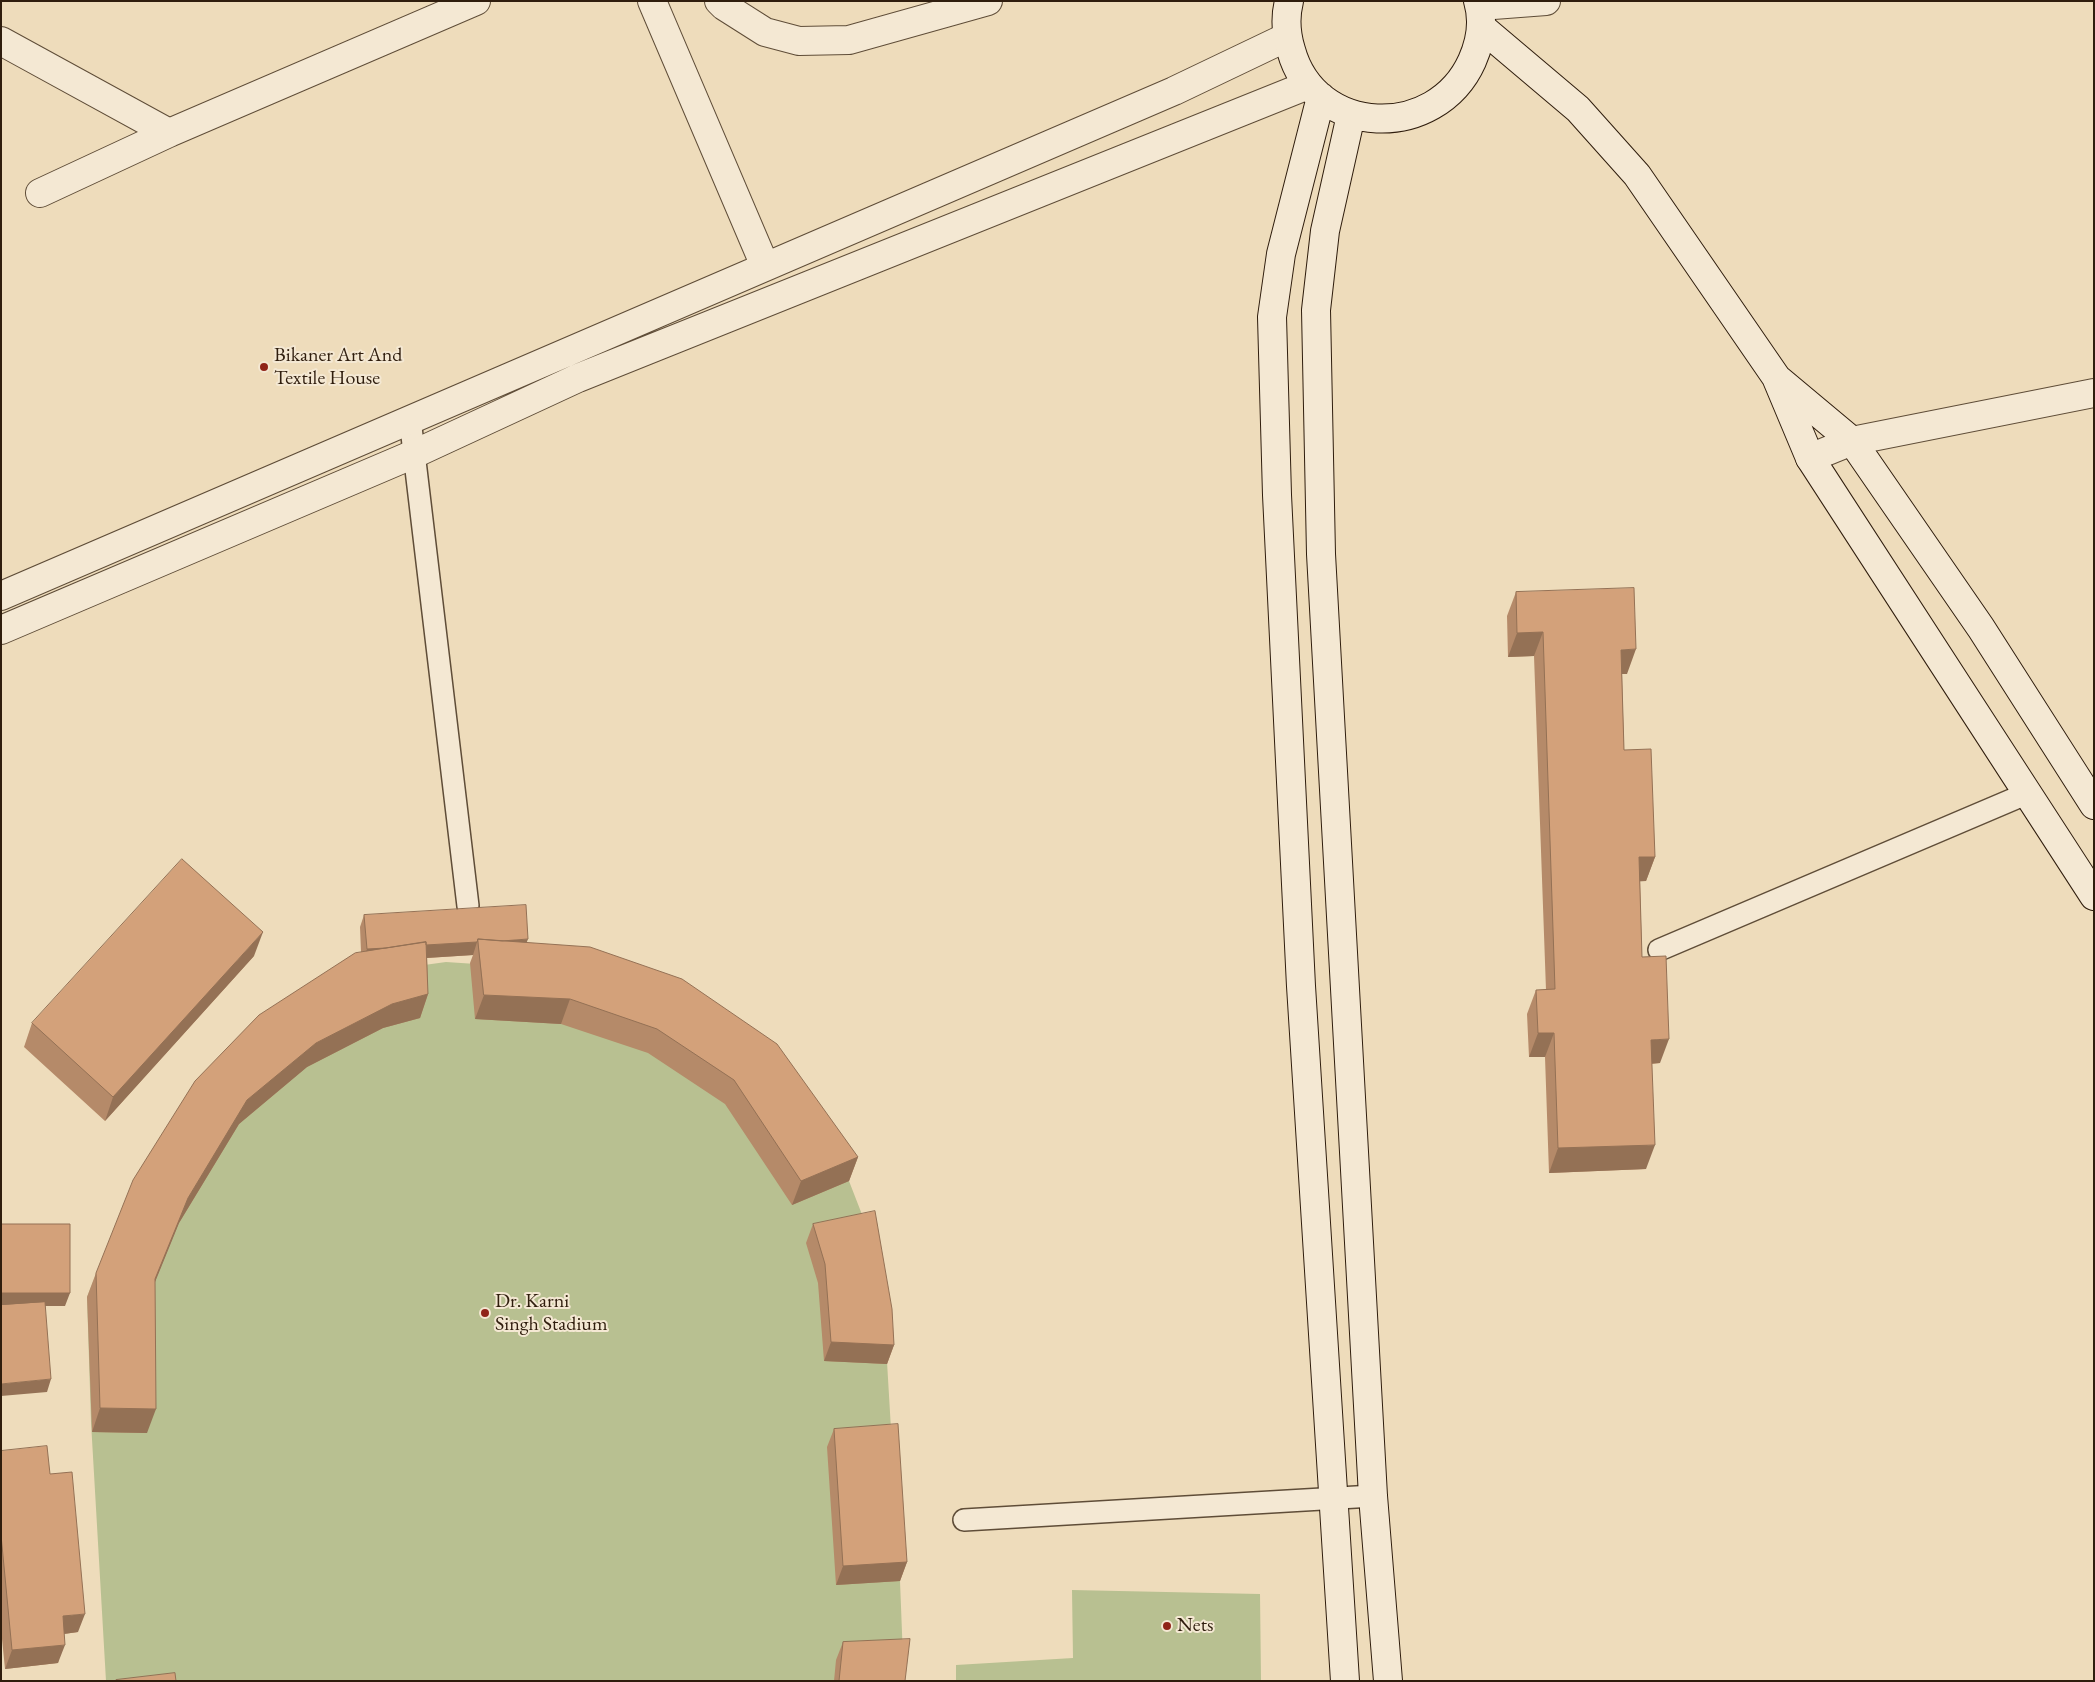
<!DOCTYPE html>
<html>
<head>
<meta charset="utf-8">
<style>
  body { margin:0 }
  #map { position:relative; width:2095px; height:1682px; overflow:hidden; background:#eedcbb; font-family:"EB Garamond",serif }
  canvas { display:block }
  .frame { position:absolute; inset:0; border:2px solid #2f1d0d; pointer-events:none }
</style>
</head>
<body>
<div id="map">
<canvas width="2095" height="1682"></canvas>
<div class="frame"></div>
</div>
<script>
const ctx = document.querySelector('canvas').getContext('2d');
ctx.lineJoin = 'round';
function fillPath(path, color) {
  ctx.fillStyle = color;
  ctx.fill(path, 'evenodd');
}
function stroke(path, color, width, dash) {
  ctx.strokeStyle = color;
  ctx.lineWidth = width;
  ctx.lineCap = dash ? 'butt' : 'round';
  ctx.setLineDash(dash || []);
  ctx.stroke(path);
}
function label(font, color, halo, rows, align = 'center') {
  ctx.font = font + ' "EB Garamond",serif';
  ctx.lineWidth = 4;
  ctx.setLineDash([]);
  ctx.textBaseline = 'middle';
  ctx.strokeStyle = halo;
  ctx.fillStyle = color;
  for (const [text, x, y, turn = 0] of rows) {
    ctx.save();
    ctx.translate(x, y);
    ctx.rotate((+turn || 0) * Math.PI / 180);
    ctx.textAlign = isNaN(turn) ? turn : align;
    if (halo) ctx.strokeText(text, 0, 0);
    ctx.fillText(text, 0, 0);
    ctx.restore();
  }
}
const green = new Path2D(`
  M446,962l135,9 188,97 80,113 19,49 17,98 15,253 3,77 -2,23h-795l-15,-259 -4,-125 37,-93 293,-238z
  M1072,1590l188,4 1,87h-305v-16l117,-7z`);
const lane = new Path2D(`
  M410,419l58,487
  M1659,950l369,-157
  M964,1520l409,-24`);
const street = new Path2D(`
  M652,1l113,265
  M719,1l5,5 41,26 34,9 50,-1 139,-39
  M1480,6l66,-5
  M1,41l168,92
  M40,193l129,-60 307,-132
  M1810,458l42,-17 242,-48
  M1,596l1173,-505 113,-54
  M1,630l413,-176 164,-76 730,-293`);
const secondary = new Path2D(`
  M1289,1c-4,16 -3,33 2,49 24,88 145,91 181,11 8,-18 12,-40 6,-60
  M1481,27l97,82 59,66 139,202 34,81 284,438
  M1321,97l-40,157 -9,63 5,178 24,491 44,695
  M1351,115l-26,116 -9,79 5,244 52,942 15,185
  M1779,380l73,61 129,187 113,177`);
const wall = new Path2D(`
  M1516,592l111,82h-5l2,76 31,107 -9,24h-6l2,76 18,106 -8,1 -6,105 -97,4 -4,-116h-16l-2,-43 9,-24h10l-12,-334 -26,1 -1,-41z
  M364,915l162,27 332,215 -9,24 -57,24 -67,-101 -77,-51 -87,-29 -86,-5 -5,-56 3,-8 -46,3 1,36 -8,24 -37,10 -76,39 -68,57 -60,99 -24,59 -8,151 -55,-1 -5,-135 9,-24 265,-321 -1,-25z
  M254,956l-149,165 -81,-74 8,-24z
  M813,1224l81,121 -7,19 -63,-3 -6,-78 -12,-40z
  M834,1429l73,133 -7,19 -64,4 -9,-138z
  M1,1451l77,181 -14,2 -6,29 -53,6 -4,-40z
  M843,1642l62,39h-71l2,-21z`);
const shadedWall = new Path2D(`
  M1543,632l-9,24 -26,1 9,-24z
  M1636,649l-9,25h-15l9,-24z
  M1639,857h16l-9,24 -16,1z
  M263,932l-9,24 -149,165 8,-24z
  M528,939l-5,13 -44,-10z
  M477,942l-4,13 -111,7 5,-13z
  M428,994l-8,24 -37,10 -76,39 -68,57 -60,99 -33,81 9,-25 33,-81 59,-98 69,-57 76,-39z
  M484,995l86,4 -9,25 -86,-5z
  M1538,1033h16l-9,24h-16z
  M1669,1039l-9,24 -18,1 9,-24z
  M1655,1145l-9,24 -97,4 9,-25z
  M858,1157l-9,24 -57,24 9,-24z
  M1,1293h69l-5,13h-64z
  M831,1342l63,3 -7,19 -63,-3z
  M51,1379l-4,13 -46,4v-12z
  M100,1408l56,1 -9,24 -55,-1z
  M907,1562l-7,19 -64,4 7,-19z
  M85,1614l-7,18 -22,3 7,-19z
  M65,1645l-7,18 -53,6 7,-19z`);
const building = new Path2D(`
  M1634,588l2,61 -15,1 3,100 27,-1 4,108h-16l3,100 24,-1 3,83 -18,1 4,105 -97,3 -4,-115h-16l-2,-43 19,-1 -12,-357 -26,1 -1,-41z
  M182,859l81,73 -150,165 -81,-74z
  M526,905l2,34 -26,2 -24,-2 -1,3 -51,3v-3l-40,6 -19,1 -3,-34z
  M478,939l112,8 92,32 95,65 81,113 -57,24 -67,-101 -77,-51 -87,-30 -86,-4z
  M426,942l2,52 -36,10 -76,39 -69,57 -59,98 -33,81 1,130 -56,-1 -4,-135 37,-93 62,-99 64,-66 96,-62z
  M875,1211l17,98 2,36 -63,-3 -6,-78 -12,-40z
  M1,1224h69v69h-69z
  M45,1302l6,77 -50,5v-79z
  M898,1424l9,138 -64,4 -9,-137z
  M47,1446l3,28 22,-2 13,142 -22,2 2,29 -53,5 -11,-115v-84z
  M910,1639l-5,42h-66l4,-39z
  M175,1673l1,8h-60v-1z`);
const markers = [
  [264,367,5,"#8f2418"],
  [485,1313,5,"#8f2418"],
  [1167,1626,5,"#8f2418"]
];
const poiNames = [
  ["Bikaner Art And",274,356],
  ["Textile House",274,379],
  ["Dr. Karni",495,1302],
  ["Singh Stadium",495,1325],
  ["Nets",1177,1626]
];
fillPath(green, '#b8c091');
stroke(lane, '#5f4d38', 24);
stroke(street, '#5f4d38', 30);
stroke(secondary, '#2f1d0d', 30);
stroke(lane, '#f4e8d3', 21);
stroke(street, '#f4e8d3', 28);
stroke(secondary, '#f4e8d3', 28);
fillPath(wall, '#b58a69');
fillPath(shadedWall, '#947155');
fillPath(building, '#d3a17a');
stroke(building, '#947155', 1);
for (const [x, y, r, color] of markers) {
  const dot = new Path2D();
  dot.arc(x, y, r, 0, 2 * Math.PI);
  ctx.fillStyle = color;
  ctx.fill(dot);
  stroke(dot, '#f4e8d3', 2);
}
label('20px', '#2f1d0d', '#f4e8d3', poiNames, 'left');
</script>
</body>
</html>
